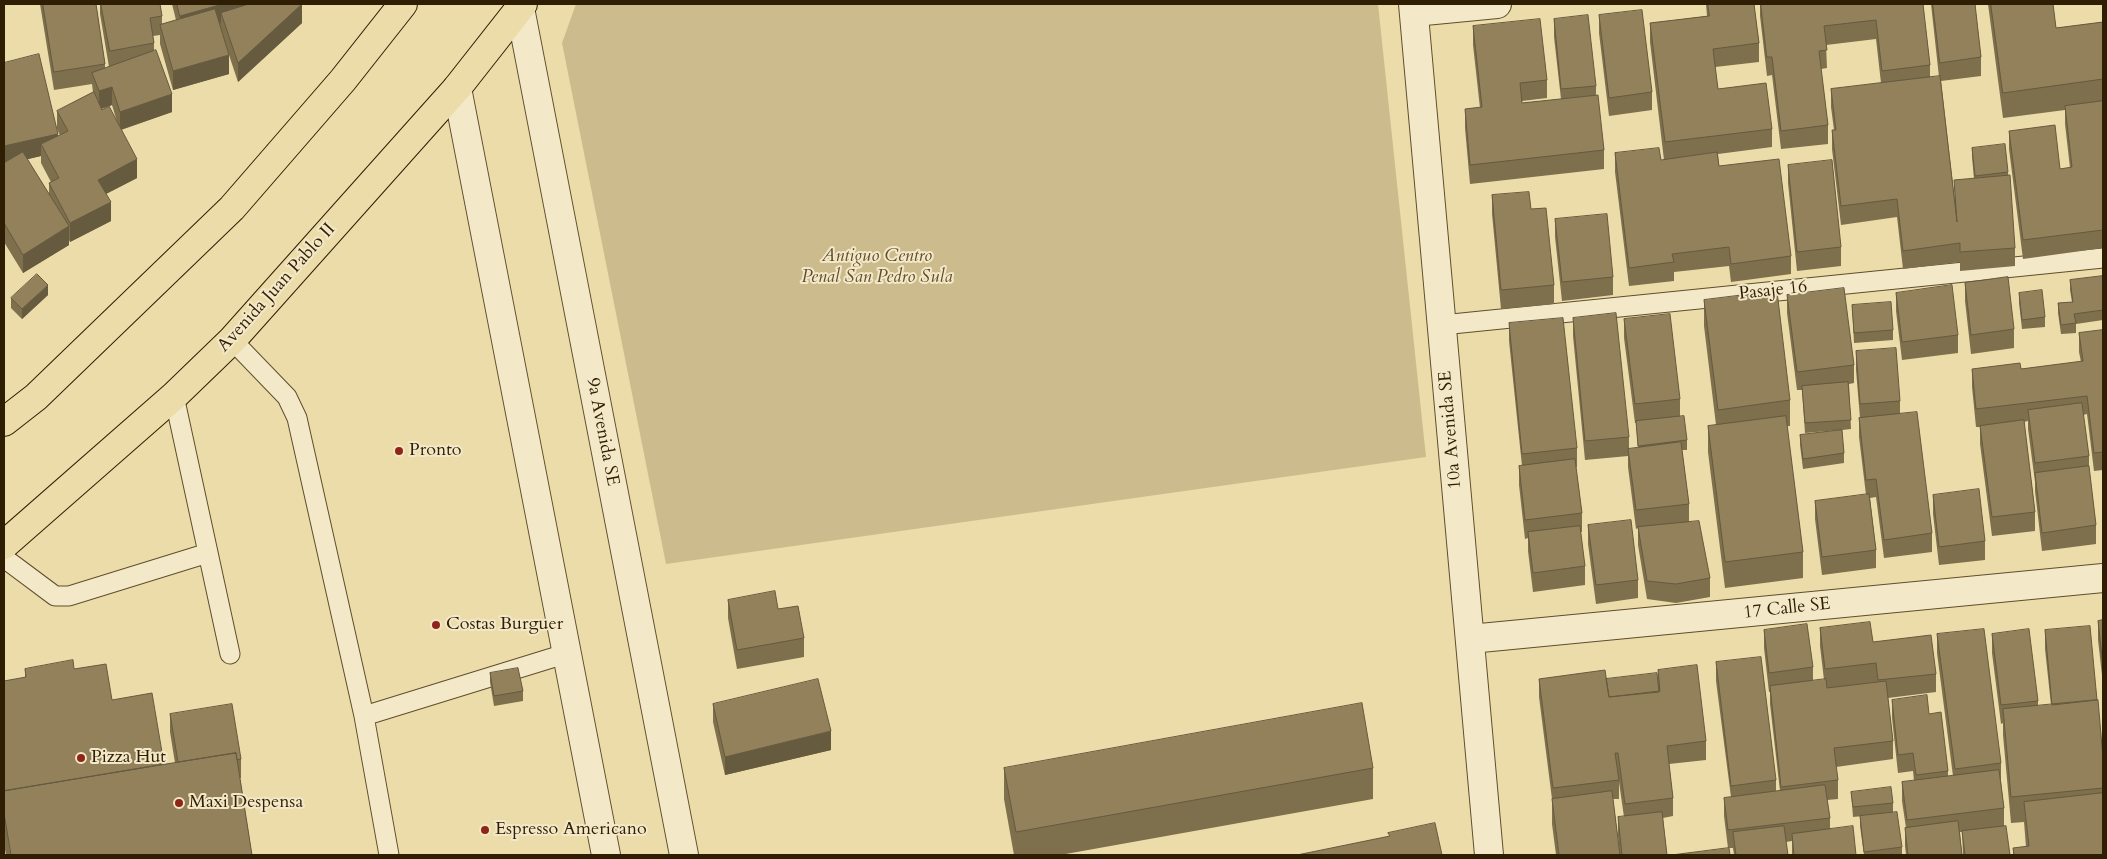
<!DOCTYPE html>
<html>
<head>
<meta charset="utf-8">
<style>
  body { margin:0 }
  #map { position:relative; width:2107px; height:859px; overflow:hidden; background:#ecdca9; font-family:Cardo,serif }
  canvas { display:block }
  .frame { position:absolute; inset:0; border:5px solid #301e04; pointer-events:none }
</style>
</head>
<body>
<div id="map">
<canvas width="2107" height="859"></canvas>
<div class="frame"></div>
</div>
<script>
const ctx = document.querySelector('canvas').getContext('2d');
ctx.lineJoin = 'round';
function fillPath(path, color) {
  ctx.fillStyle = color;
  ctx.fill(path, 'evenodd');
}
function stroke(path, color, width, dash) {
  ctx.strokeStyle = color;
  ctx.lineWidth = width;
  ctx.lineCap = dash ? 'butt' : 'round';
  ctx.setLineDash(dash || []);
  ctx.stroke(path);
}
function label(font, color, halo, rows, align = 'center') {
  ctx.font = font + ' Cardo,serif';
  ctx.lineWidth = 4;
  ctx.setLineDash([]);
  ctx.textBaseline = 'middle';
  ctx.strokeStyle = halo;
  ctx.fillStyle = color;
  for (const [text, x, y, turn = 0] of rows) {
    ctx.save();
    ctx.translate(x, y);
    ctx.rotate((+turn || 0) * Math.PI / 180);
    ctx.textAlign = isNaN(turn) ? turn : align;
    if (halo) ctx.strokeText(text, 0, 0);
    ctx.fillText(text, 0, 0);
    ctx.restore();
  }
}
const green = new Path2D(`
  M576,4h802l48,453 -760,107 -104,-521z`);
const service = new Path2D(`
  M1442,325l661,-67
  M232,340l55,57 10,21 67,298 25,139
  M174,396l56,258
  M4,558l51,38h14l139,-43
  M364,716l204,-63`);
const minor = new Path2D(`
  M1413,4l76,851
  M520,8l164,847
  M1414,12l83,-8
  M457,88l149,767
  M1470,639l633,-61`);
const trunk = new Path2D(`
  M4,422l32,-25 196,-189 111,-128 60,-76
  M4,545l170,-149 58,-56 225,-252 66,-84`);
const wall = new Path2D(`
  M40,4h56l9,60v4l4,-1 -9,-53v-10h60l2,12v8l14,-4 -4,-16h130v19l-64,59 -12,-36 3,28 -56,16 -13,-46v-9l-7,1 1,7v8l18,61 -51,18 16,48 -31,16 5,27 -41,21 -1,-2v5l-46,28 -19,-31v-179l54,73 2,-1 -3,-6v-18l36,-19 -1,-8 -38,6zM112,105l6,20 -16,-16zM41,156v7l10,19 -2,1v11l-22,-35z
  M1706,4h48l5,39v19l-44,5 3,22 54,40v18l-54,7 1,12 72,90v18l-60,8 -2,-16 -55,6v9l-45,5 -14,-114v-19l46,7h3l-14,-118v-19l57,-7z
  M1760,4h163l7,61v13l9,-1 -8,-73h44l6,53v19l-40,5 14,121 -1,-22 20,-1 -2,-22v-9l36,24 7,76v18l-55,5v-9l-57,7 -6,-52 -56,8 -9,-76v-19h2l-3,-23v-18l50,-6 -5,-44 -50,6 1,23 -6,1 7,56v19l-47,5 -9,-74 -5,1 -7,-60z
  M1988,4h65l3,24 47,-6v226l-80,11 -14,-110v-18l51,38 10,-1 -5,-44v-14l-62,8z
  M1599,15l53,77v18l-43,6 -10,-83z
  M1554,19l42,67v9l8,55v19l-134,15 -5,-56v-19l15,-1 -7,-63v-19l74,54v18l-25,3v2l39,-4 -7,-62z
  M1788,165l53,82v19l-44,5 -9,-88z
  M1492,195l39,14 23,76v19l-53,5 -9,-95z
  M1555,219l58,58v18l-51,6 -7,-64z
  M2103,276v44l-27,4v9l-15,1 -3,-21v-10l14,-1 -2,-12v-10z
  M1965,283l49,46v19l-43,6 -6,-53z
  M1896,293l62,42v18l-56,7 -6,-49z
  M2019,293l26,24v10l-23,2 -3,-26z
  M48,295l-26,24 -11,-11v-10z
  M1787,295l67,70v18l-5,1 2,45 -9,1 2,23v10l-41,6 -3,-24v-10l39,-5 -34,3 -3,-43h-5l-10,-77z
  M1704,300l86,100v26h-3l16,126v26l-78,10 -17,-136v-26l8,-1 -12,-99z
  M1852,305l41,25v10l-39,3z
  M1573,318l56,119v12l9,-1 -2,-25h-1l-11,-85v-19l56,80v17l7,24v10h-5l7,54v18l21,56v19l-34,6 -29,-4 -9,-54v-17l-2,1 -8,-62v-11l-43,4 -12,-124z
  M1509,323l68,125v19h-1l6,46v19h-2l5,34v19l-52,7 -5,-41v-13l-3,1 -6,-54v-19h3l-13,-125z
  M2103,330v140l-9,1 -7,-57 -4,1 6,41v12l7,57v19l-54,7 -7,-60v-9l-7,-53v-8l-4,1 11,90v19l-43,5 -12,-92v-17h-4l-4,-40v-18h49l60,-7 -2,-10v-19z
  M1856,351l44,50v13l32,119v19l-48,6 -8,-61 -6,1 6,52v18l-54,7 -7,-56v-18l51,-6 -7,-58v-19h1l-4,-48z
  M1933,495l52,46v19l-46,5 -6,-51z
  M1588,525l50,55v18l-42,6 -8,-60z
  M728,600l50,9 26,29v19l-67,12 -9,-51z
  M2103,620v64l-5,-44v-19z
  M1820,628l53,14 63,32v18l-48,6 5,43v18l-57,8 2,13v19l-11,1 3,18v11l26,26h-64v-14l-6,1 2,13h-54l-1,-7h-5l-4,-32v-18l7,-1 -15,-116v-19l60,118v11h4l-10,-87v-12h-1l-5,-44v-18l49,37v14l11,-1 -4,-34z
  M2045,630l52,70 6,58v97h-90v-7l13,-1 -2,-25 -13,1 -8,-88v-12l-2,1 -9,-71v-19l46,67v5l13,-1 -6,-56z
  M1937,634l64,129v18l3,27v18l6,29h-47l-1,-23h-2l2,23h-56l-1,-9v-18h1l-4,-27v-19l12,-1 -1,-10 -15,2 -6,-55v-18l37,14 19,57v5h5l-16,-123z
  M25,669h49l38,31 52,64 11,-1 -5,-31v-18l71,45v19h-1l12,77h-246l-2,-11v-163l21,-3z
  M1658,670l48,71v19l-37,4 4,34v18l-10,2 4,37h-47l-2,-19v-19h6l-5,-35v17h-6l7,56h-64l-4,-31v-25l-13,-102v-18h67l52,-1z
  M490,673l33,18v10l-29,5 -4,-24z
  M713,704l118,46 -106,25 -12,-53z
  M1004,768h369v31l-313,56h-46l-10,-56z
  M1851,792l42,11v10l-40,4z
  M1860,816l42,31v8h-38l-4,-29z`);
const shadedWall = new Path2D(`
  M223,4h65l-67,9v10l-41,11v-18z
  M302,4v19l-64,59v-19z
  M229,55v19l-56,16v-19z
  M112,87v18l-13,4v-18z
  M172,94v18l-52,18v-18z
  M58,134v18l-17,-8v12l-37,9v-19z
  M137,159v19l-39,20v-18z
  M111,202v19l-41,21v-19z
  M69,226v19l-46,28v-18z
  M48,285v10l-26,24v-10z
  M831,731v19l-106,25v-18z`);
const building = new Path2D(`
  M43,4h53l9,60 -51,8z
  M101,4h59l2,12 -12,2 4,25 -44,8z
  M177,4h46l-43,12z
  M249,4h53l-64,59 -17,-50z
  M1708,4h46l5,39 -46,6 5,40 48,-6 6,46 -107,13 -15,-119 59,-7z
  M1761,4h162l7,61 -48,6 -6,-51 -52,6 3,24 -8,1 9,74 -47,6 -9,-74h-5z
  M1933,4h42l6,53 -41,6z
  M1991,4h62l3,24 47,-6v57l-100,14z
  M215,9l14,46 -56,16 -13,-46z
  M1642,10l10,82 -43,6 -10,-83z
  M1588,15l8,71 -35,3 -7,-70z
  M1540,19l7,61 -27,3 2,20 76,-8 6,55 -134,15 -5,-56 17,-2 -9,-81z
  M156,50l16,44 -52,18 -8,-25 -13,4 -7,-18z
  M39,54l19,80 -54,12v-83z
  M1940,76l17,146 -3,-42 56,-5 5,73 -55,4v-9l-57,8 -6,-52 -56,7 -9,-76h4l-5,-41z
  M94,92l8,18 7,-4 28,53 -39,21 13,22 -41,21 -21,-40 10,-5 -18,-34 27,-13 -11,-20z
  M2103,101v129l-80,10 -14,-109 46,-6 5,44 12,-2 -7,-61z
  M2005,144l3,28 -33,4 -3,-28z
  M1659,148l2,12 56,-8 2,14 60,-7 12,97 -60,8 -2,-17 -57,7 2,8 -45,6 -14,-115z
  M23,152l46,74 -46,29 -19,-32v-60z
  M1832,160l9,87 -44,5 -9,-87z
  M1529,192l2,17 15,-1 8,77 -53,5 -9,-95z
  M1607,214l6,63 -51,5 -7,-63z
  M37,274l11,11 -26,24 -11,-11z
  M2103,276v34l-29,4 2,9 -15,2 -3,-22 15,-1 -3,-22z
  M2008,277l6,52 -43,6 -6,-52z
  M1952,285l6,50 -56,7 -6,-49z
  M1844,288l10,77 -57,7 -10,-77z
  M2042,290l3,27 -23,3 -3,-27z
  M1777,291l13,109 -72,10 -14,-110z
  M1891,302l2,28 -39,3 -2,-28z
  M1616,313l13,124 -44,4 -12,-123z
  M1670,314l10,85 -45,5 -11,-85z
  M1563,318l14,130 -55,6 -13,-131z
  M2103,330v122l-9,1 -7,-57 -111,13 -4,-40 48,-6 1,6 62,-8 -4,-28z
  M1896,348l4,53 -40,3 -4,-53z
  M1848,382l3,38 -46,3 -3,-37z
  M2082,403l7,53 -54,7 -7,-53z
  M1917,412l15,121 -48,7 -8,-61 -10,1 -7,-62z
  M1684,416l3,24 -49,6 -2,-25z
  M1786,416l17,136 -78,10 -17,-136z
  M2024,420l11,92 -43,5 -12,-91z
  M1842,430l2,23 -41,6 -3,-24z
  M1681,442l8,62 -53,6 -8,-61z
  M1575,459l7,54 -57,7 -6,-54z
  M2089,466l7,59 -54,8 -7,-60z
  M1979,489l6,52 -46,6 -6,-52z
  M1869,494l7,56 -54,7 -7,-56z
  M1631,520l7,60 -42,5 -8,-60z
  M1699,521l11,57 -34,6 -29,-3 -9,-54z
  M1580,526l5,40 -52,7 -5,-41z
  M775,591l3,18 20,-3 6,32 -67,12 -9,-50z
  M2103,620v46l-5,-45z
  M1870,622l3,20 58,-7 5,39 -58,6 -2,-17 -51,6 -5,-41z
  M1807,624l6,43 -44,6 -5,-43z
  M2090,626l7,74 -45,5 -7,-75z
  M1984,629l17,134 -46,6 -18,-135z
  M2029,629l9,72 -37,4 -9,-71z
  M1761,657l15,123 -45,6 -15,-124z
  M73,660l1,9 32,-5 6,36 40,-7 12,71 -160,27v-110l22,-4 -1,-8z
  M1697,665l9,76 -39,5 6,52 -48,6 -7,-51h-3l4,27 -66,8 -14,-109 66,-9 4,27 51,-6 -2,-21z
  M518,668l5,23 -29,5 -4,-23z
  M1657,673l2,19 -50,5 -3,-18z
  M818,679l13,52 -106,26 -12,-53z
  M1826,679l1,9 59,-7 7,60 -59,7 4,32 -57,7 -11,-101z
  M1927,695l2,19 12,-2 7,59 -32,4 -3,-22 -15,2 -6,-55z
  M2098,700l5,58v30l-92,9 -8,-88z
  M1362,703l11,65 -357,64 -12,-64z
  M232,704l9,55 -4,1 -1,-7 -58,9 -8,-48z
  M236,753l16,102h-241l-7,-42v-22z
  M1999,770l5,38 -97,12 -5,-38z
  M1825,785l5,33 -102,12 -4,-32z
  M1891,787l2,16 -40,4 -2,-15z
  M1612,791l8,64h-61l-7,-56z
  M2103,793v62h-89l-1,-7 16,-2 -5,-44z
  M1662,812l5,43h-45l-4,-38z
  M1897,812l5,35 -38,5 -4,-36z
  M1958,821l4,34h-54l-3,-27z
  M1435,823l7,32h-145l93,-19 -2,-3z
  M1784,826l4,29h-52l-3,-23z
  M1853,826l3,29h-62l-2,-21z
  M2006,826l4,29h-45l-3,-24z
  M1729,848l1,7h-58z`);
const markers = [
  [399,451,5,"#8f2418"],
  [436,625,5,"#8f2418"],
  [81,758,5,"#8f2418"],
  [179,803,5,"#8f2418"],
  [485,830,5,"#8f2418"]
];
const parkNames = [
  ["Antiguo Centro",877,257],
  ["Penal San Pedro Sula",877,278]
];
const streetNames = [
  ["Avenida Juan Pablo II",277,288,-48],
  ["Pasaje 16",1773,291,-6],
  ["10a Avenida SE",1451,430,-95],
  ["9a Avenida SE",602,432,79],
  ["17 Calle SE",1787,609,-6]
];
const poiNames = [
  ["Pronto",409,451],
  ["Costas Burguer",446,625],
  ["Pizza Hut",91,758],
  ["Maxi Despensa",189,803],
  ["Espresso Americano",495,830]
];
fillPath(green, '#ccbc8d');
stroke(service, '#5f4e2d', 21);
stroke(minor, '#5f4e2d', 30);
stroke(trunk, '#301e04', 30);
stroke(service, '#f3e8c7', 19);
stroke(minor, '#f3e8c7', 28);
stroke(trunk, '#ecdca9', 28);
fillPath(wall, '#7e6f4d');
fillPath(shadedWall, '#665a3f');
fillPath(building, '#92815a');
stroke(building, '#665a3f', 1);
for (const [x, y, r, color] of markers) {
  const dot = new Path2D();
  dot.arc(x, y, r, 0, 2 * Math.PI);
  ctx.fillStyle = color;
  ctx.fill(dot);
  stroke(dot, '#f3e8c7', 2);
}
label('italic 18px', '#5f4d2d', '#f3e8c7', parkNames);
label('18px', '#301e04', '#f3e8c7', streetNames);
label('18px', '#301e04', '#f3e8c7', poiNames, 'left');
</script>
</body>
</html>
